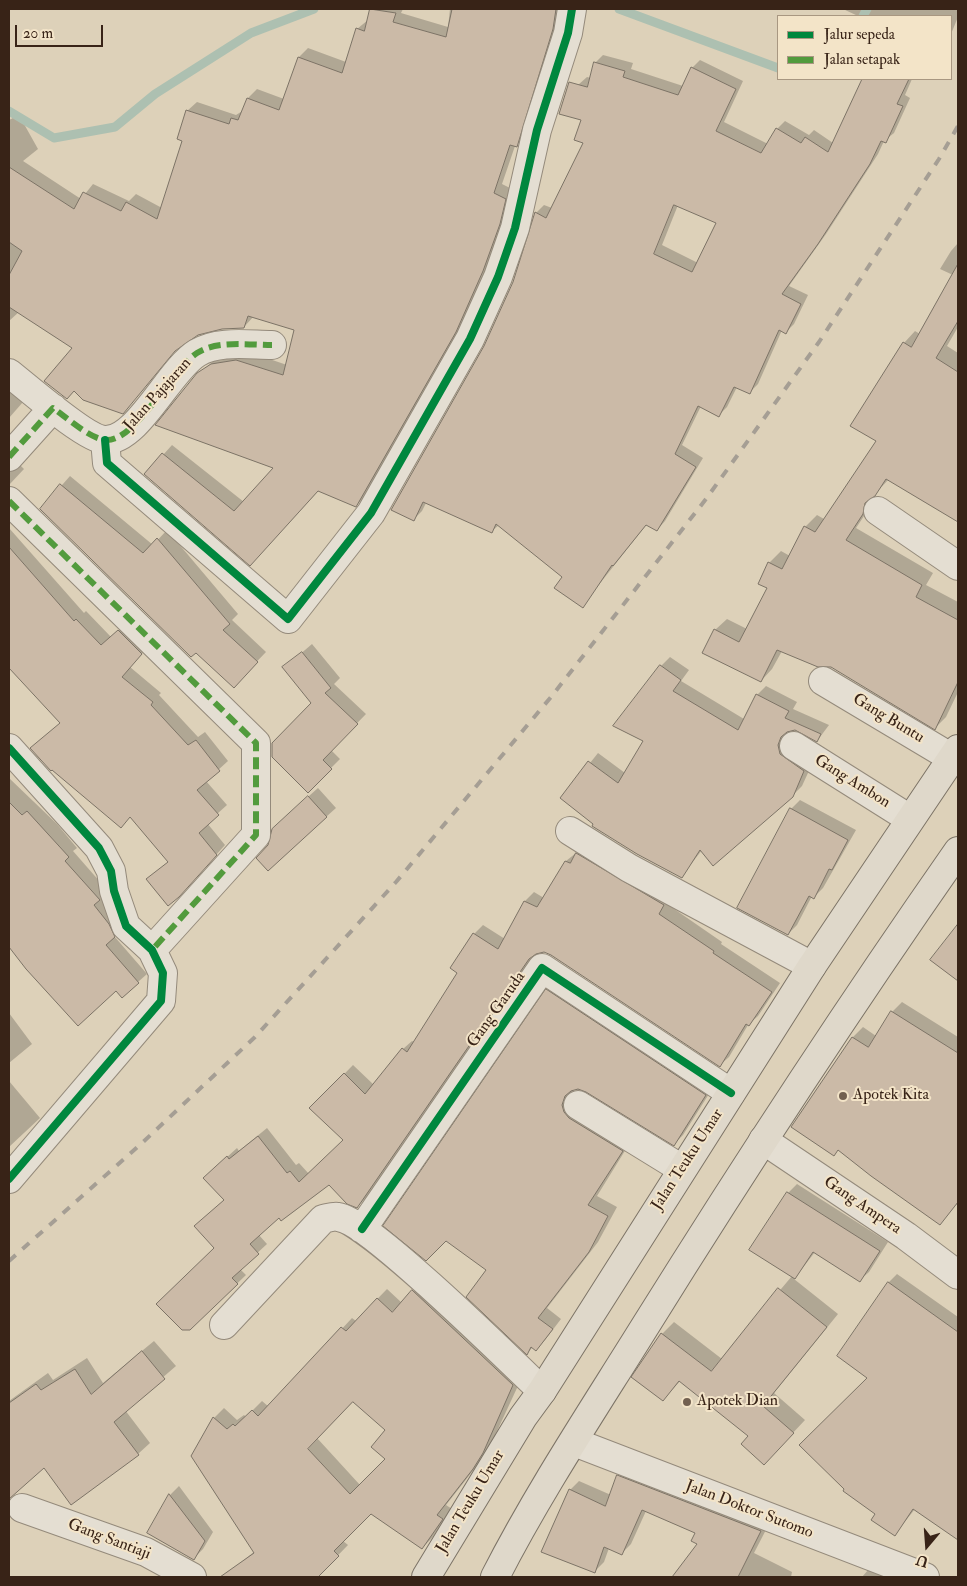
<!DOCTYPE html>
<html>
<head>
<meta charset="utf-8">
<style>
  body { margin:0 }
  #map { position:relative; width:967px; height:1586px; overflow:hidden; background:#ddd1b9; font-family:"IM FELL Double Pica",serif }
  canvas { display:block }
  .frame { position:absolute; inset:0; border:10px solid #382317; pointer-events:none }
  .legend { position:absolute; left:777px; top:15px; width:175px; height:65px; box-sizing:border-box; background:#f3e4c8; border:1px solid #a89781; margin:0; padding:6px 9px; list-style:none; font-size:15px; color:#382317 }
  .legend li { display:flex; align-items:center; gap:10px; height:25px }
  .legend b { width:25px; border:1px solid #a89781 }
  .north { position:absolute; left:902px; top:1521px; width:50px; height:50px; -webkit-text-stroke:4px #f3e4c8; paint-order:stroke; rotate:198deg; font-size:14px; font-weight:700; line-height:20px; text-align:center; color:#382317 }
  .north::after { content:''; display:block; margin:auto; width:18px; height:22px; background:#382317; clip-path:polygon(50% 0,100% 100%,50% 72%,0 100%) }
  .scale { position:absolute; left:15px; top:25px; width:88px; height:22px; box-sizing:border-box; border:2px solid #382317; border-top:0; padding-left:6px; font-size:15px; line-height:18px; white-space:nowrap; color:#382317; -webkit-text-stroke:4px #f3e4c8; paint-order:stroke }
</style>
</head>
<body>
<div id="map">
<canvas width="967" height="1586"></canvas>
<div class="frame"></div>
<ul class="legend">
<li><b style="height:6px;background:#00873e"></b>Jalur sepeda</li>
<li><b style="height:6px;background:#529b3d"></b>Jalan setapak</li>
</ul>
<div class="north">U</div>
<div class="scale">20 m</div>
</div>
<script>
const ctx = document.querySelector('canvas').getContext('2d');
ctx.lineJoin = 'round';
function fillPath(path, color) {
  ctx.fillStyle = color;
  ctx.fill(path, 'evenodd');
}
function stroke(path, color, width, dash) {
  ctx.strokeStyle = color;
  ctx.lineWidth = width;
  ctx.lineCap = dash ? 'butt' : 'round';
  ctx.setLineDash(dash || []);
  ctx.stroke(path);
}
function label(font, color, halo, rows, align = 'center') {
  ctx.font = font + ' "IM FELL Double Pica",serif';
  ctx.lineWidth = 4;
  ctx.setLineDash([]);
  ctx.textBaseline = 'middle';
  ctx.strokeStyle = halo;
  ctx.fillStyle = color;
  for (const [text, x, y, turn = 0] of rows) {
    ctx.save();
    ctx.translate(x, y);
    ctx.rotate((+turn || 0) * Math.PI / 180);
    ctx.textAlign = isNaN(turn) ? turn : align;
    if (halo) ctx.strokeText(text, 0, 0);
    ctx.fillText(text, 0, 0);
    ctx.restore();
  }
}
const shadow = new Path2D(`
  M371,9h32l-2,4 47,14 2,-18h113l-37,128 -11,9 -13,38 12,6 -22,71 -27,61 -100,174 -9,10 -37,-16 -60,65 -113,-81 26,-29 72,57 31,-35 -77,-93 23,-19 25,-4 41,14 8,-36 -41,-13 -10,11 -32,3 -26,10 -112,8 -55,-36 -10,9v-201l10,-5 19,34 -15,12 58,38 12,-15 36,17 7,-7 26,14 21,-68 4,-29 10,-9 39,13 8,-5 4,-12 9,-9 27,10 15,-42 9,-9 38,14 11,-33 11,-9z
  M843,9h115v8l-7,17v-18h-93z
  M603,55l30,8 -2,6 52,17 9,-18 8,-8 43,21 -19,41 44,22 9,-15 8,-8 24,14 5,-5 19,13 30,-64h49l-7,16 5,3 -16,35 -10,8 -6,13 -52,80 -37,52 19,9 -14,29 -8,8 -4,-2 -24,54 -9,9 -12,-6 -10,20 -8,8 -18,-9 -19,39 21,13 -38,63 -8,9 -10,-6 -65,82 -19,-29 -64,-52 -7,6 -66,-28 -4,8 -8,8 100,-236 22,-70 8,-8 8,3 32,-66 -6,-57 9,-8 4,1 4,-15zM678,205l40,17 -20,41 -36,-18z
  M958,243v84l-11,19 11,7v167l-69,-41 -14,15 -1,7 -18,27 77,45 -7,12 32,17v90l-12,25 -11,11 -104,-62 -49,-15 -10,18 -11,12 -46,-51 12,-11 20,10 22,-42v-24l12,-12 9,5 15,-29 12,-12 7,4 54,-79 26,-97 11,-12 5,3 33,-59 -13,-6 11,-18z
  M9,377l21,17 -21,24z
  M9,460l9,3 6,6 -15,16z
  M70,476l83,69 14,-15 71,84 -6,6 34,32 -24,25 -201,-168z
  M9,528l75,85 2,-2 25,26 17,-15 23,22 -21,23 31,26 -2,2 39,42 7,-5 23,29 -22,20 21,24 -20,18 18,22 -38,42 -39,-8 21,-18 -108,-139 -52,-56z
  M312,644l28,34 -6,6 32,30 -35,36 9,9 -32,32 5,-88 -29,-35z
  M670,657l19,13 -8,11 63,38 13,-24 9,-9 31,16 -4,7 36,16 -12,16 -22,-12 -7,1 -1,6 26,26 -11,24 -10,10 -90,54 -21,27 -86,-53 -33,-26 36,-45 27,20 20,-32 16,-75z
  M9,778l48,46 20,24 -4,3 35,40 15,36 -9,9 33,38 -9,8 -21,7 -91,-21 -17,-23z
  M318,788l18,20 -68,61 1,-24 13,-25z
  M800,800l56,30 -33,58 -9,9 -2,-1 -15,29 -9,9 3,-125z
  M586,845l86,51 -5,8 55,38 -1,2 59,39 -22,33 -10,9 -19,32 -9,8 -169,-111 -7,-3 -9,2 -169,245 -9,9 -28,-24 -50,33 -21,18 9,10 -27,25 6,6 -56,54 25,-81 -20,-22 30,-27 -11,-30 23,-21 2,3 28,-23 29,37 3,-2 10,11 35,-34 -33,-32 42,-43 21,20 29,-36 9,-8 2,1 45,-69 15,-39 9,-9 22,14 20,-38 9,-9 10,6 22,-37z
  M958,928v52l-26,-20z
  M556,981l158,105 -31,49 -9,9 -87,-53 -14,-2 -2,6 60,46 -34,55 20,11 -19,35 -51,66 14,11 -16,21 -9,10 -3,-3 -6,6 -39,-83 59,-280z
  M902,1002l56,35v166l-18,21 -101,-75 -6,6 -41,-28 61,-90 10,-10 13,9 16,-24z
  M9,1013l23,31 -23,19z
  M9,1081l31,37 -31,29z
  M797,1184l91,58 -19,30 -9,8 -45,-28 -21,27 44,35 -64,79 31,27 -29,31 -26,-15 -69,-56 -18,20 -1,-66 12,-12 48,37 70,-83 -41,-27 37,-56z
  M897,1274l61,43v216l-3,3 -40,-27 -20,25 -18,-21 -8,-135 19,-95z
  M423,1282l100,93 -31,67 -9,16 -37,47 6,4 -20,29 -10,10 -51,-35 -28,28 5,4 -31,32h-69l-14,-9 21,-17 -41,-133 10,-10 13,12 7,-5 2,2 16,-16 7,6 83,-89 4,3 31,-32 15,14zM353,1400l33,30 1,29 -27,26 -43,-47z
  M154,1341l22,25 -51,44 25,33 -12,11 -66,49 -28,-37 -35,32v-97l39,-28 5,7 34,-22 16,25z
  M628,1467l142,55 -16,31 38,19 -1,5h-117l25,-34 -2,-11 -51,-21 -15,33 -9,9 -13,-5 -5,14 -10,10 -24,-82 9,-9 32,14 8,-19z
  M179,1486l34,46 -10,17 -9,9 -45,-25 21,-38z
  M875,1562l30,15h-43z`);
const stream = new Path2D(`
  M619,9l159,59
  M863,16l4,-7
  M9,111l45,27 61,-11 40,-33 96,-61 63,-24`);
const building = new Path2D(`
  M370,9l26,4 -3,9 53,15 6,-28h104l-3,20 -36,118 -7,-2 -16,48 12,6 -6,25 -17,47 -27,61 -100,175 -38,-16 -68,75 -106,-92 18,-21 72,58 39,-43 -118,-43 42,-52 14,-9 25,-4 47,15 11,-45 -46,-14 -4,12 -22,1 -24,6 -23,16 -52,63 -40,-14 -9,-9 -7,8 -23,-18 28,-33 -63,-41v-32l13,-24 -13,-9v-75l65,42 9,-17 38,19 5,-9 31,17 25,-78 -5,-2 9,-29 43,14 2,-6 7,2 9,-22 32,12 19,-53 44,16 14,-45 8,3z
  M594,62l31,9 -2,6 55,18 13,-28 45,22 -20,42 45,22 15,-25 25,15 4,-6 23,15 34,-73h47l-12,25 6,2 -17,37 -5,-2 -11,23 -52,80 -36,50 19,10 -15,30 -7,-4 -29,64 -16,-7 -15,30 -21,-11 -23,48 21,13 -39,64 -11,-6 -33,41 -1,-1 -29,43 -29,-20 8,-11 -66,-53 -4,9 -69,-31 -9,19 -23,-11 93,-164 29,-64 22,-70 11,6 37,-75 -9,-3 7,-20 -22,-6 10,-32 18,5zM674,205l42,18 -24,49 -38,-18z
  M958,264v57l-22,37 22,14v150l-72,-43 -11,17 -10,7 -2,11 -17,26 76,45 -6,12 42,23v62l-23,48 -104,-63h-13l-41,-17 -16,32 -59,-29 12,-24 25,13 28,-54 -9,-4 10,-22 14,7 22,-43 11,6 61,-91 -26,-15 53,-84 8,5z
  M60,484l83,69 14,-15 73,86 -7,6 35,32 -24,26 -38,-35 -5,4 -151,-148z
  M9,547l65,74 2,-2 25,26 17,-15 24,24 -20,23 31,25 -2,3 37,40 8,-5 24,31 -23,19 22,25 -20,18 18,22 -38,42 -11,9 -22,-27 22,-17 -38,-45 -9,11 -69,-58 -1,1 -21,-23 30,-25 -51,-55z
  M302,652l29,36 -6,5 33,31 -35,36 9,9 -24,24 -36,-36v-14l39,-40 -29,-36z
  M660,665l21,15 -8,11 65,39 18,-36 33,17 -4,7 36,16 -4,8 -22,-12 -8,2 -6,5 -3,8 2,9 24,17 -11,26 -80,69 -13,-16 -18,28 -45,-24 -45,-28 1,-2 -33,-26 28,-37 30,22 25,-42 -30,-15z
  M308,796l19,21 -59,54 -12,-13 12,-13 4,-16z
  M9,802l13,13 5,-4 42,46 -4,4 35,39 -6,5 15,19 6,13 -9,8 33,38 -17,15 -6,-7 -38,35 -52,-57 -17,-22z
  M790,808l58,32 -16,30 -3,-1 -15,30 -5,-3 -21,39 -51,-27z
  M576,853l88,52 -5,9 55,37 -1,2 59,39 -23,34 -3,-2 -26,43 -169,-112 -7,-3 -8,2 -7,5 -172,249 -10,-4 -18,-19 -48,36 -2,-3 -29,26 9,10 -27,24 6,6 -48,46h-8l-26,-26 58,-56 -20,-22 30,-26 -21,-22 24,-22 2,3 29,-23 29,37 3,-2 9,11 44,-42 -34,-32 35,-35 21,21 37,-46 5,4 50,-79 -7,-5 23,-35 25,16 26,-48 13,6 28,-46 5,2z
  M958,924v57l-28,-21z
  M546,989l160,106 -32,51 -88,-54 -8,-3 -7,2 -6,5 -3,9 2,7 5,6 54,33 -35,54 20,11 -19,36 -51,66 15,11 -17,22 -5,-4 -4,8 -61,-58 20,-27 -40,-29 -20,20 -43,-35z
  M891,1011l67,42v149l-18,23 -69,-49 -33,-26 -4,6 -43,-29 61,-90 16,10z
  M787,1192l93,59 -20,31 -47,-30 -18,27 -46,-29z
  M888,1282l70,50v208l-45,-31 -18,27 -24,-16 4,-6 -32,-23 1,-2 -45,-44 68,-67 -30,-22z
  M778,1288l49,39 -64,79 31,27 -30,32 -23,-21 7,-8 -69,-55 -16,20 -32,-24 30,-44 50,38z
  M412,1290l101,95 -30,68 -10,16 -36,46 6,4 -21,30 -51,-35 -37,37 5,5 -21,21h-98l34,-24 -63,-97 22,-39 14,12 6,-5 2,2 17,-16 6,6 83,-89 5,4 31,-33 15,14zM353,1402l32,28 -14,17 14,12 -35,35 -42,-45z
  M142,1351l23,28 -51,43 25,33 -68,50 -27,-37 -35,31v-96l27,-19 5,6 34,-21 16,25z
  M617,1475l144,56 -23,46h-66l25,-33 -6,-3 4,-8 -53,-23 -20,45 -18,-8 -9,26 -54,-21 28,-63 36,17z
  M169,1494l36,47 -11,19 -47,-27z`);
const minor = new Path2D(`
  M9,373c18,14 77,66 96,67 33,1 64,-70 92,-87 21,-13 52,-8 75,-8
  M105,440l2,23 181,156 83,-106 99,-174 28,-62 17,-49 22,-98 31,-97 4,-24
  M9,457l44,-49
  M9,501l247,242v92l-104,115
  M878,511l80,55
  M823,681l129,77
  M794,746l116,73
  M9,748l90,100 12,23 3,20 12,35 26,24 11,23 -2,28 -152,178
  M570,831l59,37 183,98
  M578,1105l104,64
  M763,1140l143,96 52,39
  M362,1229l180,-261 189,125
  M224,1325l99,-106c5,-1 11,-3 15,-2 30,3 174,145 204,174
  M574,1442l351,135
  M22,1508l124,44 46,25`);
const highway = new Path2D(`
  M426,1577l97,-160 19,-26 270,-425 146,-217
  M495,1577c44,-86 98,-167 149,-249 101,-162 205,-321 314,-477`);
const rail = new Path2D(`
  M9,1261l133,-118 113,-106 141,-155 155,-185 155,-198 113,-157 120,-183 19,-33`);
const quiet = new Path2D(`
  M9,457l44,-49c13,9 36,30 52,32 30,3 66,-70 92,-87 20,-13 52,-8 75,-8
  M9,501l247,242v92l-104,115`);
const cycleway = new Path2D(`
  M105,440l2,23 181,156 83,-106 99,-174 28,-62 17,-49 22,-98 31,-97 4,-24
  M9,748l90,100 12,23 3,20 12,35 26,24 11,23 -2,28 -152,178
  M362,1229l180,-261 189,125`);
const markers = [
  [843,1096,5,"#726050"],
  [687,1402,5,"#726050"]
];
const streetNames = [
  ["Jalan Pajajaran",158,395,-48],
  ["Gang Buntu",888,719,31],
  ["Gang Ambon",852,782,32],
  ["Gang Garuda",497,1010,-55],
  ["Jalan Teuku Umar",688,1160,-57],
  ["Gang Ampera",862,1206,34],
  ["Jalan Teuku Umar",471,1502,-59],
  ["Jalan Doktor Sutomo",749,1510,21],
  ["Gang Santiaji",109,1540,21]
];
const poiNames = [
  ["Apotek Kita",853,1096],
  ["Apotek Dian",697,1402]
];
fillPath(shadow, '#0003');
stroke(stream, '#adc0b1', 9);
fillPath(building, '#cbbaa7');
stroke(building, '#7c7366', 1);
stroke(minor, '#948a7b', 30);
stroke(highway, '#7c7366', 30);
stroke(minor, '#e4ded2', 28);
stroke(highway, '#dfd8ca', 28);
stroke(rail, '#a59e94', 4, [9, 9]);
stroke(quiet, '#529b3d', 6, [12, 6]);
stroke(cycleway, '#00873e', 8);
for (const [x, y, r, color] of markers) {
  const dot = new Path2D();
  dot.arc(x, y, r, 0, 2 * Math.PI);
  ctx.fillStyle = color;
  ctx.fill(dot);
  stroke(dot, '#f3e4c8', 2);
}
label('16px', '#382317', '#f3e4c8', streetNames);
label('16px', '#382317', '#f3e4c8', poiNames, 'left');
</script>
</body>
</html>
